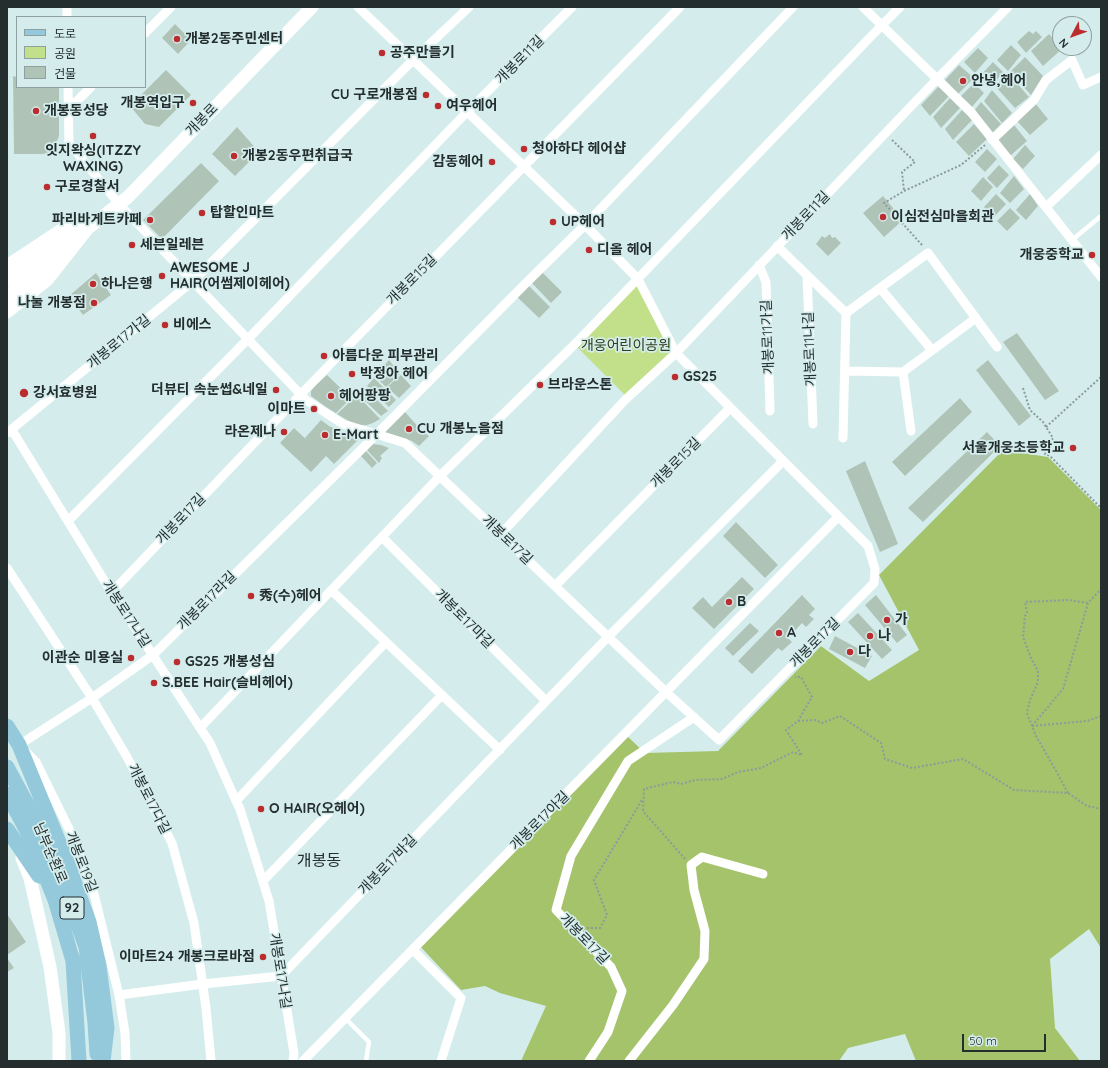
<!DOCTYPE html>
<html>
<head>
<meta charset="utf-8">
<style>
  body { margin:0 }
  #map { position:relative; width:1108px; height:1068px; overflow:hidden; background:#d4edec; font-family:Quicksand,"Noto Sans KR",sans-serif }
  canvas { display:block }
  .frame { position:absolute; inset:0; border:8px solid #242e2e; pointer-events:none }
  .legend { position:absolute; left:16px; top:16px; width:130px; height:72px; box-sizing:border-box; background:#d4edec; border:1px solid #8ea1a0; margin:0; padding:5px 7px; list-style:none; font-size:12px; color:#242e2e }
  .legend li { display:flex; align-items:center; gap:8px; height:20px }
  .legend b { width:20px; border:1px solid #8ea1a0 }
  .north { position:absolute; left:1052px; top:16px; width:40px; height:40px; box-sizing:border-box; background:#d4edec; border:1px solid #8ea1a0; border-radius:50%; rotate:229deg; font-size:11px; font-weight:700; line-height:16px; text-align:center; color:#242e2e }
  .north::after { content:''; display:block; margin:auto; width:14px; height:18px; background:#bb2c2f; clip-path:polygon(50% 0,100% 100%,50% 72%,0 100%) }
  .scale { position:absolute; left:962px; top:1034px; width:84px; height:18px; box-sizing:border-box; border:2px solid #242e2e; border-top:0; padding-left:5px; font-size:12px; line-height:14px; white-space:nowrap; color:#242e2e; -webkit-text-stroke:3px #d4edec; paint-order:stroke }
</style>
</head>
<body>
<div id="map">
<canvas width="1108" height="1068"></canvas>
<div class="frame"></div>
<ul class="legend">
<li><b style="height:5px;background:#94c9dc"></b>도로</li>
<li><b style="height:11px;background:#c1e089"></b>공원</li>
<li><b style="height:11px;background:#b0c3b7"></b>건물</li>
</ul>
<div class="north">N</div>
<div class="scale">50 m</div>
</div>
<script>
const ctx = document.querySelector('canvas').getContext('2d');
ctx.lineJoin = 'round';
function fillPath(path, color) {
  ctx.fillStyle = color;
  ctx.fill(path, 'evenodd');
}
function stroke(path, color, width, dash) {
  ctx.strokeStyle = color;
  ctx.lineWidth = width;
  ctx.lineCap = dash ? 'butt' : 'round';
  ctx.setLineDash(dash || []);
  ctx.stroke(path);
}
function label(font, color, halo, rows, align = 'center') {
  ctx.font = font + ' Quicksand,"Noto Sans KR",sans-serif';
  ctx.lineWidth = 3.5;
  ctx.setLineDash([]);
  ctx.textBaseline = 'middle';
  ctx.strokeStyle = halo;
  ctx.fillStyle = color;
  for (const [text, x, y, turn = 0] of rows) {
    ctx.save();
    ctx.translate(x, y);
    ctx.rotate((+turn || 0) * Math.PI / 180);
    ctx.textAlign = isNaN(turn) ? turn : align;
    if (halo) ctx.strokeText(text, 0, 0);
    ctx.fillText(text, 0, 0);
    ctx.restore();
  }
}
const green = new Path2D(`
  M637,283l34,70 -46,42 -49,-49z`);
const forest = new Path2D(`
  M1003,450l45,7 53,53v438l-12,-19 -39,30 5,69 25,33h-164l-11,-27 -57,14 -9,13h-318l25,-55 -46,-13 -15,-7 -24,4 -43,-46 207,-210 20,19 73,-2 103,-105 48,35 50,-31 -40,-75z`);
const building = new Path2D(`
  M175,24l16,16 -13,14 -16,-16z
  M1029,31l4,3 3,-3 6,6 -16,16 -9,-11z
  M1049,34l11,12v2h3l-20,18 -12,-15z
  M1011,45l10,10 -13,16 -11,-11z
  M978,48l10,10 -13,15 -11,-11z
  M1025,57l18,19 -12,19 -21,-23z
  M993,62l10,10 -13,16 -11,-11z
  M959,65l15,13 -16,16 -13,-14z
  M166,70l25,25 -32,32 -14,-3 -15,-18z
  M1008,73l21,24 -14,11 -20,-22z
  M13,76l4,1v10h42v49l-6,15 -10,3h-29z
  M974,83l10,10 -13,15 -11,-11z
  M939,86l10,10 -19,20 -9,-11z
  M992,90l20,23 -10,10 -18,-22z
  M950,98l10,10 -19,20 -8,-11z
  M981,102l20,22 -10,10 -18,-22z
  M1035,103l13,16 -18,16 -13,-14z
  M962,110l10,10 -19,20 -8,-11z
  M974,124l13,15 -18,17 -13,-14z
  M1014,125l13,16 -17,15 -13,-15z
  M237,127l22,25 -24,24 -23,-22z
  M1025,145l10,11 -12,13 -10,-10z
  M987,149l10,10 -12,13 -10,-10z
  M201,163l18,18 -57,58 -19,-19z
  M999,165l10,10 -12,13 -10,-10z
  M1014,176l10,13 -14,14 -10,-10z
  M983,177l10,10 -12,14 -10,-10z
  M996,194l10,10 -12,13 -10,-10z
  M1030,194l8,12 -12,14 -10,-10z
  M883,196l20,24 -19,17 -21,-24z
  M1010,208l10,10 -13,13 -10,-10z
  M830,234l2,4 3,-1 6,6 -13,13 -12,-12 6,-8 3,2z
  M540,270l22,22 -11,11 -21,-22z
  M96,273l15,22 -28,20 -14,-19z
  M526,283l24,24 -11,11 -24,-23z
  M1017,333l42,58 -14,9 -42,-58z
  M389,360l11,14 -14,13 -11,-11z
  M988,360l43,56 -12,10 -43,-56z
  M327,375l24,23 -15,15 -10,-6 -15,-11v-5l4,-5z
  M401,375l10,11 -12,12 -12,-11z
  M374,378l22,22 -7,7 -22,-21z
  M365,388l23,23 -7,5 -23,-22z
  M357,395l23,24 -7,4 -6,2h-7l-8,-2 -15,-9z
  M960,398l12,14 -67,64 -13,-14z
  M405,412l17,19 7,5 -10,10 -7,-5 -27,-9z
  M321,420l8,6 15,7 13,3 1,4 -24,24 -8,-8 -15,16 -31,-29 14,-15 16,15 -5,-5z
  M987,432l13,14 -77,76 -15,-14z
  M373,444l8,1 8,3 -9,8 2,2 -3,5 -12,-13 -1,-3z
  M365,450l12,13 -5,5 -12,-13z
  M865,461l33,83 -18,8 -34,-81z
  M736,522l42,43 -13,13 -42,-42z
  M742,577l12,12 -40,40 -22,-21 11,-11 9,10z
  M802,595l13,14 -6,6 5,4 -8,8 -4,-4 -14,15 4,4 -10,9 -4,-3 -26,26 -14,-13z
  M876,595l31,40 -10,8 -32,-38z
  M858,613l34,37 -10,9 -34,-37z
  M750,623l9,8 -26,25 -8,-8z
  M835,636l37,20 -7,12 -36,-19z
  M7,914l19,28 -19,13z
  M7,958l7,10 -7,4z`);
const path = new Path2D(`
  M892,140l23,22 -13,10 2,19
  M922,245l-38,-42 20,-12 57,-26 24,-20
  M1023,388l7,22 13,12 10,16 -8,16 5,2 51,52
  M1046,427l55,-50
  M798,721l17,-1 7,3 18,-7 41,27 4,16 27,9 51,-9 51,31 54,3 19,13 14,3
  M1032,726l31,-37 25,-86 13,-14
  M1032,726l55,-5 14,-5
  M1068,793l-13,-24 -19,-33 -9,-23 3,-13 8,-18v-11l-7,-13 -8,-21 2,-21 2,-4 -2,-10 44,-2 19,3
  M685,859l-42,-48 1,-22 29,-7 8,2 14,-4 27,-1 16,-7 23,-4 32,-16 9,3 -16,-25 12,-9 14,-24 -11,-20h-6
  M587,928h13l7,-13 -13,-35 48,-80`);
const lane = new Path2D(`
  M1072,240l29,-24
  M345,1018l24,24 -3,19`);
const street = new Path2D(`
  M67,7v10
  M863,7l108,105 130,165
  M145,33l26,-26
  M68,87l1,56 50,61 187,196 37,24 62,19 261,249 53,48 155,-157 1,-14 -7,-23 -192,-193 -38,-74 -53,-54 -227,-218
  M68,110l23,-23
  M992,140l42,-40 12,-20 26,-20 11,25 18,-8
  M1046,207l55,-52
  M777,246l69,67 82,-60 69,94
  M759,265l7,17 4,129
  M807,275l6,149
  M880,288l52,62
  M845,371l58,1
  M903,372l73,-54
  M903,372l8,59
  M12,430l95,155 103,158 26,58 4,8 29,92 25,152 -1,8
  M7,433l186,-152 220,-221 56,-53
  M843,438l3,-125
  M68,521l180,-182 219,-227 105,-105
  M501,534l124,-134 51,-47 261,-274 71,-72
  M382,537l164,164
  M7,568l85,130 35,59 45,86 22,80 12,85 5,53
  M555,586l175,-178
  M331,590l169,160
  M112,592l189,-198 379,-387
  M200,728l240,-252 135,-132 307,-319 18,-18
  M236,801l150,-159
  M263,881l179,-186
  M413,950l48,48 -20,63
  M119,995l84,-11 78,-8 327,-339 175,-176
  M126,1061l-1,-28 -6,-38 -25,-101 -22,-59 -36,-73 -17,-17 73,-47 61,-43 224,-221 149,-151 59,-58 208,-218
  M303,1061l535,-544
  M589,1061l19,-29 14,-41 -11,-24 -55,-57 15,-54 57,-95 66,-44
  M629,1061l44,-56 31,-46 1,-28 -11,-41 -3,-25 11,-8 61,17`);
const secondary = new Path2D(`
  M7,266l56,-37 23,-1
  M7,280l26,-18 47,-29
  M7,296l32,-24 22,-20
  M7,312l40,-32 41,-52 40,-31 184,-190
  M22,858l8,20 20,89 9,66v28`);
const primary = new Path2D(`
  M7,726l12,19 49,119 21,58 10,44 8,62 -4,33
  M7,767l32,59 19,45 28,76 9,76 2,31
  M7,794l21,39 27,67 18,61 6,100
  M7,829l32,47`);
const markers = [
  [177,39,4,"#bb2c2f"],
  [382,53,4,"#bb2c2f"],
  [963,81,4,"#bb2c2f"],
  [426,95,4,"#bb2c2f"],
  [193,103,4,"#bb2c2f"],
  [438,106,4,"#bb2c2f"],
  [36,111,4,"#bb2c2f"],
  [93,136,4,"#bb2c2f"],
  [524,149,4,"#bb2c2f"],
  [234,156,4,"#bb2c2f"],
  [492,162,4,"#bb2c2f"],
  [47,187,4,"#bb2c2f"],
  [202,213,4,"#bb2c2f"],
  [883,217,4,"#bb2c2f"],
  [150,220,4,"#bb2c2f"],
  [553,222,4,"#bb2c2f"],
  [132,245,4,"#bb2c2f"],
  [589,250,4,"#bb2c2f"],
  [1092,255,4,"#bb2c2f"],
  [162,276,4,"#bb2c2f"],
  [93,284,4,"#bb2c2f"],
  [94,303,4,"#bb2c2f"],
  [165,325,4,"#bb2c2f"],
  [324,356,4,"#bb2c2f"],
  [352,374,4,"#bb2c2f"],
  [675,377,4,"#bb2c2f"],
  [540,385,4,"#bb2c2f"],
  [276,390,4,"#bb2c2f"],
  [24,393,5,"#bb2c2f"],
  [331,396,4,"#bb2c2f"],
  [314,409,4,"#bb2c2f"],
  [409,429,4,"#bb2c2f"],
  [284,432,4,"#bb2c2f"],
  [325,435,4,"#bb2c2f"],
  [1073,448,4,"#bb2c2f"],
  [251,596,4,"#bb2c2f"],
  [729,602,4,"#bb2c2f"],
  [887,620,4,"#bb2c2f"],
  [779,633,4,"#bb2c2f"],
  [870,636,4,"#bb2c2f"],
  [850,652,4,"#bb2c2f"],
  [131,658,4,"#bb2c2f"],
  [177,662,4,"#bb2c2f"],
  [154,683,4,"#bb2c2f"],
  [261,809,4,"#bb2c2f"],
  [263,957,4,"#bb2c2f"]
];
const shields = [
  [72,908,24]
];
const shieldNames = [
  ["92",72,908]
];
const poiNames = [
  ["개봉2동주민센터",185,39],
  ["공주만들기",390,53],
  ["안녕,헤어",971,81],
  ["CU 구로개봉점",418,95,"right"],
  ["개봉역입구",185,103,"right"],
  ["여우헤어",446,106],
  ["개봉동성당",44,111],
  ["청아하다 헤어샵",532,149],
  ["잇지왁싱(ITZZY",93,151,"center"],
  ["WAXING)",93,167,"center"],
  ["개봉2동우편취급국",242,156],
  ["감동헤어",484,162,"right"],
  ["구로경찰서",55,187],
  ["탑할인마트",210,213],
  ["이심전심마을회관",891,217],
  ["파리바게트카페",142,220,"right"],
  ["UP헤어",561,222],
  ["세븐일레븐",140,245],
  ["디올 헤어",597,250],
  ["개웅중학교",1084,255,"right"],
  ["AWESOME J",170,268],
  ["HAIR(어썸제이헤어)",170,284],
  ["하나은행",101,284],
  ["나눌 개봉점",86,303,"right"],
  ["비에스",173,325],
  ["아름다운 피부관리",332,356],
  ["박정아 헤어",360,374],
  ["GS25",683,377],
  ["브라운스톤",548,385],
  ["더뷰티 속눈썹&네일",268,390,"right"],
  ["강서효병원",33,393],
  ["헤어팡팡",339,396],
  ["이마트",306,409,"right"],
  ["CU 개봉노을점",417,429],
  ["라온제나",276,432,"right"],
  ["E-Mart",333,435],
  ["서울개웅초등학교",1065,448,"right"],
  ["秀(수)헤어",259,596],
  ["B",737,602],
  ["가",895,620],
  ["A",787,633],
  ["나",878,636],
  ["다",858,652],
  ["이관순 미용실",123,658,"right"],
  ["GS25 개봉성심",185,662],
  ["S.BEE Hair(슬비헤어)",162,683],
  ["O HAIR(오헤어)",269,809],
  ["이마트24 개봉크로바점",255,957,"right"]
];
const streetNames = [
  ["개봉로11길",520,60,-45],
  ["개봉로",202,120,-46],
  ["개봉로11길",806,216,-46],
  ["개봉로15길",412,280,-45],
  ["개봉로11가길",768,337,-92],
  ["개봉로17가길",119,342,-39],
  ["개봉로11나길",810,349,-92],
  ["개봉로15길",676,463,-45],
  ["개봉로17길",181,519,-46],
  ["개봉로17길",507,540,44],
  ["개봉로17라길",207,601,-45],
  ["개봉로17나길",126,614,57],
  ["개봉로17마길",464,619,45],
  ["개봉로17길",815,643,-45],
  ["개봉로17다길",149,799,63],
  ["개봉로17아길",540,821,-45],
  ["남부순환로",50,853,67],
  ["개봉로19길",81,862,69],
  ["개봉로17바길",388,865,-46],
  ["개봉로17길",584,939,46],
  ["개봉로17나길",280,971,81]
];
const parkNames = [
  ["개웅어린이공원",626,346]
];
const quarterNames = [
  ["개봉동",319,861]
];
fillPath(green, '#c1e089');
fillPath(forest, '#a4c36a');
fillPath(building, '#b0c3b7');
stroke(path, '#8a9c9c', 2, [2, 2]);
stroke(lane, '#fff', 4.5);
stroke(street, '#fff', 9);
stroke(secondary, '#fff', 13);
stroke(primary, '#94c9dc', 15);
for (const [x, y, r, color] of markers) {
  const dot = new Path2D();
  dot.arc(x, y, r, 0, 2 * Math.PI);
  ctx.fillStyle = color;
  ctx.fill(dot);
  stroke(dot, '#d4edec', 1.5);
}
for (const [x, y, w] of shields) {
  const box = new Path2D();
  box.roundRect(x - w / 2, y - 11, w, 22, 3);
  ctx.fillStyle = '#d4edec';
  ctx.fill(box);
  stroke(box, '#242e2e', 1);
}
label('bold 13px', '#242e2e', null, shieldNames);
label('bold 14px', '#242e2e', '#d4edec', poiNames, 'left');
label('14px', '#242e2e', '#d4edec', streetNames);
label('14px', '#303d18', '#d4edec', parkNames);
label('16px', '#242e2e', '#d4edec', quarterNames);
</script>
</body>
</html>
